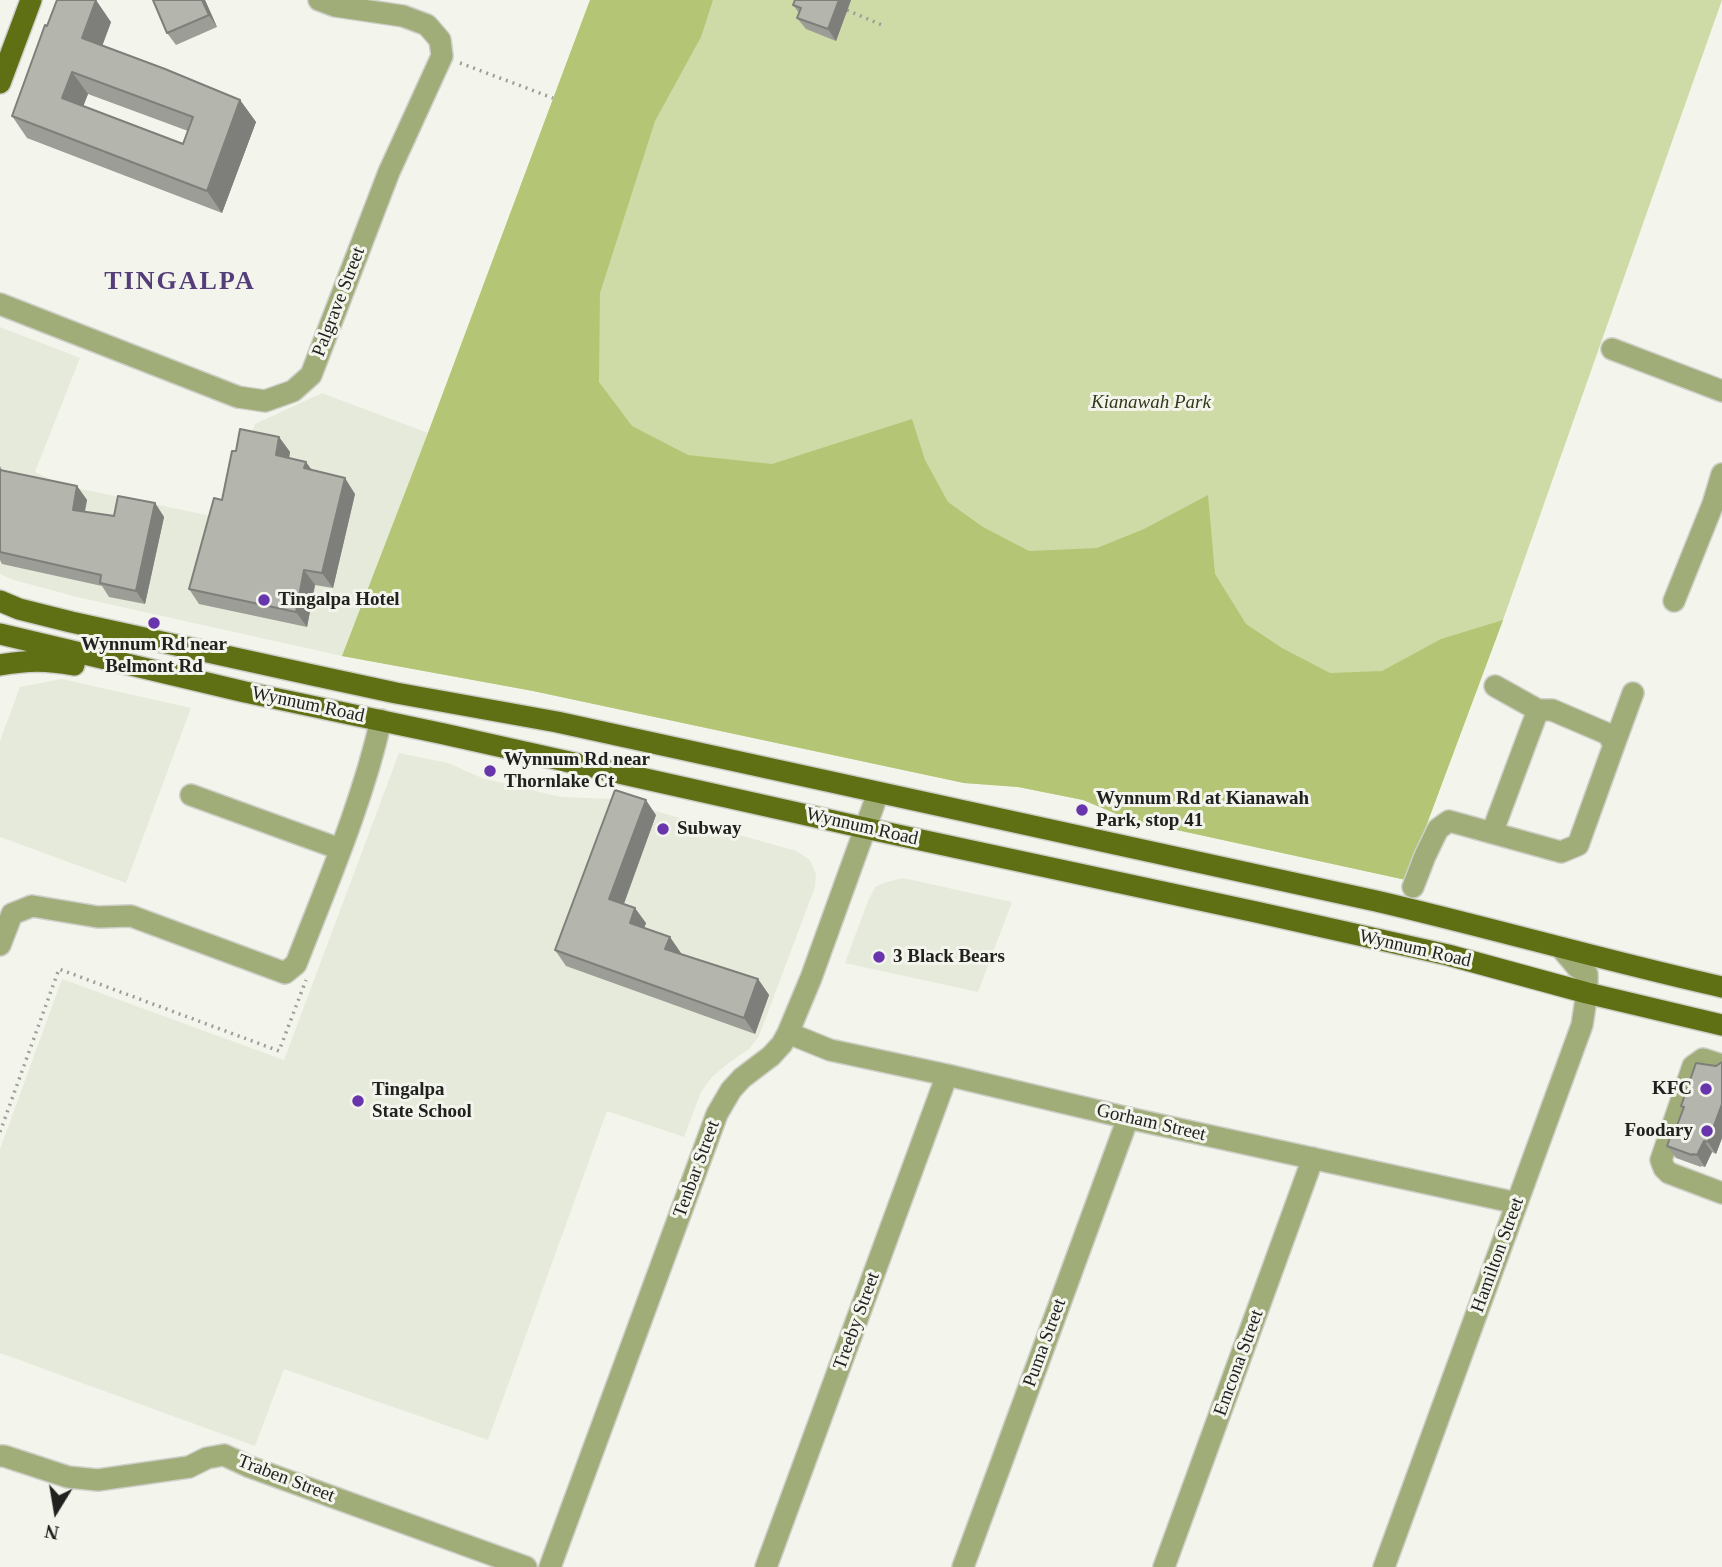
<!DOCTYPE html>
<html>
<head>
<meta charset="utf-8">
<style>
  body { margin:0 }
  #map { position:relative; width:1722px; height:1567px; overflow:hidden; background:#f3f5ed; font-family:Georgia,serif }
  canvas { display:block }
  .north { position:absolute; left:21px; top:1476px; width:70px; height:70px; -webkit-text-stroke:5px #f3f5ed; paint-order:stroke; rotate:191deg; font-size:19px; font-weight:700; line-height:28px; text-align:center; color:#21221f }
  .north::after { content:''; display:block; margin:auto; width:24px; height:32px; background:#21221f; clip-path:polygon(50% 0,100% 100%,50% 72%,0 100%) }
</style>
</head>
<body>
<div id="map">
<canvas width="1722" height="1567"></canvas>
<div class="north">N</div>
</div>
<script>
const ctx = document.querySelector('canvas').getContext('2d');
ctx.lineJoin = 'round';
function fillPath(path, color) {
  ctx.fillStyle = color;
  ctx.fill(path, 'evenodd');
}
function stroke(path, color, width, dash) {
  ctx.strokeStyle = color;
  ctx.lineWidth = width;
  ctx.lineCap = dash ? 'butt' : 'round';
  ctx.setLineDash(dash || []);
  ctx.stroke(path);
}
function label(font, color, halo, rows, align = 'center') {
  ctx.font = font + ' Georgia,serif';
  ctx.lineWidth = 6;
  ctx.setLineDash([]);
  ctx.textBaseline = 'middle';
  ctx.strokeStyle = halo;
  ctx.fillStyle = color;
  for (const [text, x, y, turn = 0] of rows) {
    ctx.save();
    ctx.translate(x, y);
    ctx.rotate((+turn || 0) * Math.PI / 180);
    ctx.textAlign = isNaN(turn) ? turn : align;
    if (halo) ctx.strokeText(text, 0, 0);
    ctx.fillText(text, 0, 0);
    ctx.restore();
  }
}
const built = new Path2D(`
  M0,327l80,31 -45,114 27,13 159,33 34,-94 67,-31 106,40 -86,223 -265,-59 -63,-17 -14,-6z
  M62,679l129,29 -65,175 -126,-46v-96l20,-54z
  M399,753l49,10 34,15 79,19 52,2 183,52 14,9 6,14 -1,13 -56,149 -10,13 -19,13 -18,15 -11,15 -17,45 -77,-26 -119,329 -204,-71 -29,77 -255,-93v-204l62,-170 222,81z
  M903,878l109,24 -34,90 -133,-29 23,-62 7,-14 9,-4z`);
const green = new Path2D(`
  M590,0h1132l-219,620 -97,260 -275,-60 -48,-20 -65,-13 -54,-4 -431,-92 -191,-35 86,-223z`);
const forest = new Path2D(`
  M590,0h123l-12,37 -46,84 -55,172 -1,89 33,44 56,29 84,9 140,-45 13,41 23,42 35,25 46,24 68,-3 47,-19 64,-34 7,79 31,50 36,24 48,25 52,-2 59,-32 62,-19 -97,260 -275,-60 -48,-20 -65,-13 -54,-4 -431,-92 -191,-35 86,-223z`);
const path = new Path2D(`
  M847,10l37,16
  M460,63l93,35
  M0,1132l59,-163 220,82 27,-71`);
const minor = new Path2D(`
  M0,304l238,93 27,4 28,-10 18,-16 78,-203 53,-116 -2,-16 -13,-15 -24,-9 -68,-10 -16,-6
  M1612,349l110,42
  M1674,601l39,-97 9,-30
  M1495,686l43,24
  M1614,745l19,-52
  M191,795l149,54
  M1413,887l12,-31 13,-27 11,-8 112,31 17,-7 36,-100 -6,-11 -56,-24h-14l-46,123
  M0,945l12,-31 20,-8 66,11 33,-1 154,57 11,-9c31,-80 66,-160 85,-244
  M788,1033l42,17 117,25 181,43 389,85
  M1722,1065l-19,-6 -10,7 -32,94 3,8 5,5 53,20
  M0,1456h4l64,21 30,3 91,-13 18,-9 17,-3 26,12 276,100
  M550,1567l167,-453 14,-24 11,-12 29,-22 11,-12 6,-11 23,-55 67,-185
  M766,1567l181,-492
  M963,1567l165,-449
  M1164,1567l149,-409
  M1384,1567l198,-542 5,-32v-19l-10,-7 -16,-19`);
const major = new Path2D(`
  M0,83l31,-83
  M0,601l19,8 52,13 246,54 79,17 161,29 819,179c116,27 230,60 346,86
  M0,634l245,58 199,42 421,94 391,84 192,43 139,38 135,32
  M0,665c28,-5 47,-5 74,0`);
const wall = new Path2D(`
  M205,0l12,27 -41,18 -9,-12z
  M795,0h56l-15,41 -30,-12 -9,-11 2,-5 -6,-8z
  M111,22l-9,24 138,54 16,22 -34,91 -195,-75 -15,-22 35,-90zM88,94l100,37 -5,13 -100,-38z
  M279,437l11,15 -1,6 17,4 6,8 43,24 -22,94 -18,-3 -8,42 -108,-23 -10,-15 33,-89 14,-49z
  M0,466l2,4 75,16 10,14 -2,12 29,4 41,-13 9,14 -19,87 -36,-7 -7,-11 -100,-22 -2,-4z
  M656,815l-32,89 22,19 -2,5 37,25 -1,1 78,25 11,16 -14,39 -189,-68 -11,-16z
  M1722,1062v76l-6,16 -4,-2 -7,15 -4,-1v1l-25,-9 -9,-12 6,-10 10,-27 -2,-3 35,-40z`);
const shadedWall = new Path2D(`
  M96,0l15,22 -14,38 -15,-22z
  M202,0h3l12,27 -8,-12z
  M839,0h12l-15,41 -8,-12z
  M72,72l16,22 -10,26 -16,-22z
  M240,100l16,22 -34,91 -15,-22z
  M279,437l11,15 -3,18 -11,-15z
  M306,462l10,15 -12,-9z
  M345,478l10,16 -22,94 -11,-15z
  M77,486l10,14 -5,23 -9,-13z
  M155,503l9,14 -19,87 -9,-13z
  M304,570l11,15 -8,42 -11,-15z
  M646,800l10,15 -36,99 -11,-15z
  M635,908l11,15 -6,16 -10,-16z
  M670,937l11,16 -5,12 -11,-16z
  M758,979l11,16 -14,39 -11,-16z
  M1722,1104v34l-6,16 -8,-12z
  M1704,1141l8,11 -7,15 -8,-12z`);
const building = new Path2D(`
  M57,0h39l-14,38 83,31 75,31 -33,91 -195,-75 33,-91 2,1zM72,72l121,45 -10,27 -121,-46z
  M153,0h49l7,15 -42,18z
  M795,0h44l-11,29 -31,-11 4,-10 -8,-3z
  M240,429l39,8 -3,18 30,7 -2,6 41,10 -23,95 -18,-3 -8,42 -107,-23 25,-91 8,2 10,-49h4z
  M0,470l77,16 -4,24 41,6 4,-20 37,7 -19,88 -36,-8 1,-8 -101,-23z
  M615,790l31,10 -37,99 26,9 -5,15 40,14 -5,12 93,30 -14,39 -189,-68z
  M1722,1062v42l-14,38 -4,-1 -7,14 -4,-1 -1,1 -25,-9 3,-8 3,-2 11,-29 -3,-1 15,-43 20,3z`);
const markers = [
  [264,600,7,"#6935ac"],
  [154,623,7,"#6935ac"],
  [490,771,7,"#6935ac"],
  [1082,810,7,"#6935ac"],
  [663,829,7,"#6935ac"],
  [879,957,7,"#6935ac"],
  [1706,1089,7,"#6935ac"],
  [358,1101,7,"#6935ac"],
  [1707,1131,7,"#6935ac"]
];
const streetNames = [
  ["Palgrave Street",339,302,-69],
  ["Wynnum Road",308,705,12],
  ["Wynnum Road",862,827,13],
  ["Wynnum Road",1415,949,13],
  ["Gorham Street",1151,1123,13],
  ["Tenbar Street",697,1169,-70],
  ["Hamilton Street",1498,1255,-70],
  ["Treeby Street",857,1321,-70],
  ["Puma Street",1045,1343,-70],
  ["Emcona Street",1239,1363,-70],
  ["Traben Street",286,1479,21]
];
const parkNames = [
  ["Kianawah Park",1151,403]
];
const poiNames = [
  ["Tingalpa Hotel",278,600],
  ["Wynnum Rd near",154,645,"center"],
  ["Belmont Rd",154,667,"center"],
  ["Wynnum Rd near",504,760],
  ["Thornlake Ct",504,782],
  ["Wynnum Rd at Kianawah",1096,799],
  ["Park, stop 41",1096,821],
  ["Subway",677,829],
  ["3 Black Bears",893,957],
  ["KFC",1692,1089,"right"],
  ["Tingalpa",372,1090],
  ["State School",372,1112],
  ["Foodary",1693,1131,"right"]
];
const districtNames = [
  ["TINGALPA",180,282]
];
fillPath(built, '#e5eada');
fillPath(green, '#cedba7');
fillPath(forest, '#b4c676');
stroke(minor, '#cdcfc8', 24);
stroke(major, '#cdcfc8', 24);
stroke(path, '#9c9e98', 3.5, [2, 5]);
stroke(minor, '#a1ad78', 21);
stroke(major, '#5f6f13', 21);
fillPath(wall, '#9b9d96');
fillPath(shadedWall, '#7e7f7a');
fillPath(building, '#b4b6ae');
stroke(building, '#7e7f7a', 2);
for (const [x, y, r, color] of markers) {
  const dot = new Path2D();
  dot.arc(x, y, r, 0, 2 * Math.PI);
  ctx.fillStyle = color;
  ctx.fill(dot);
  stroke(dot, '#f3f5ed', 2.5);
}
label('19px', '#21221f', '#f3f5ed', streetNames);
label('italic 19px', '#313816', '#f3f5ed', parkNames);
label('bold 19px', '#21221f', '#f3f5ed', poiNames, 'left');
ctx.letterSpacing = '2px';
label('bold 26px', '#543e7a', '#f3f5ed', districtNames);
ctx.letterSpacing = '0px';
</script>
</body>
</html>
